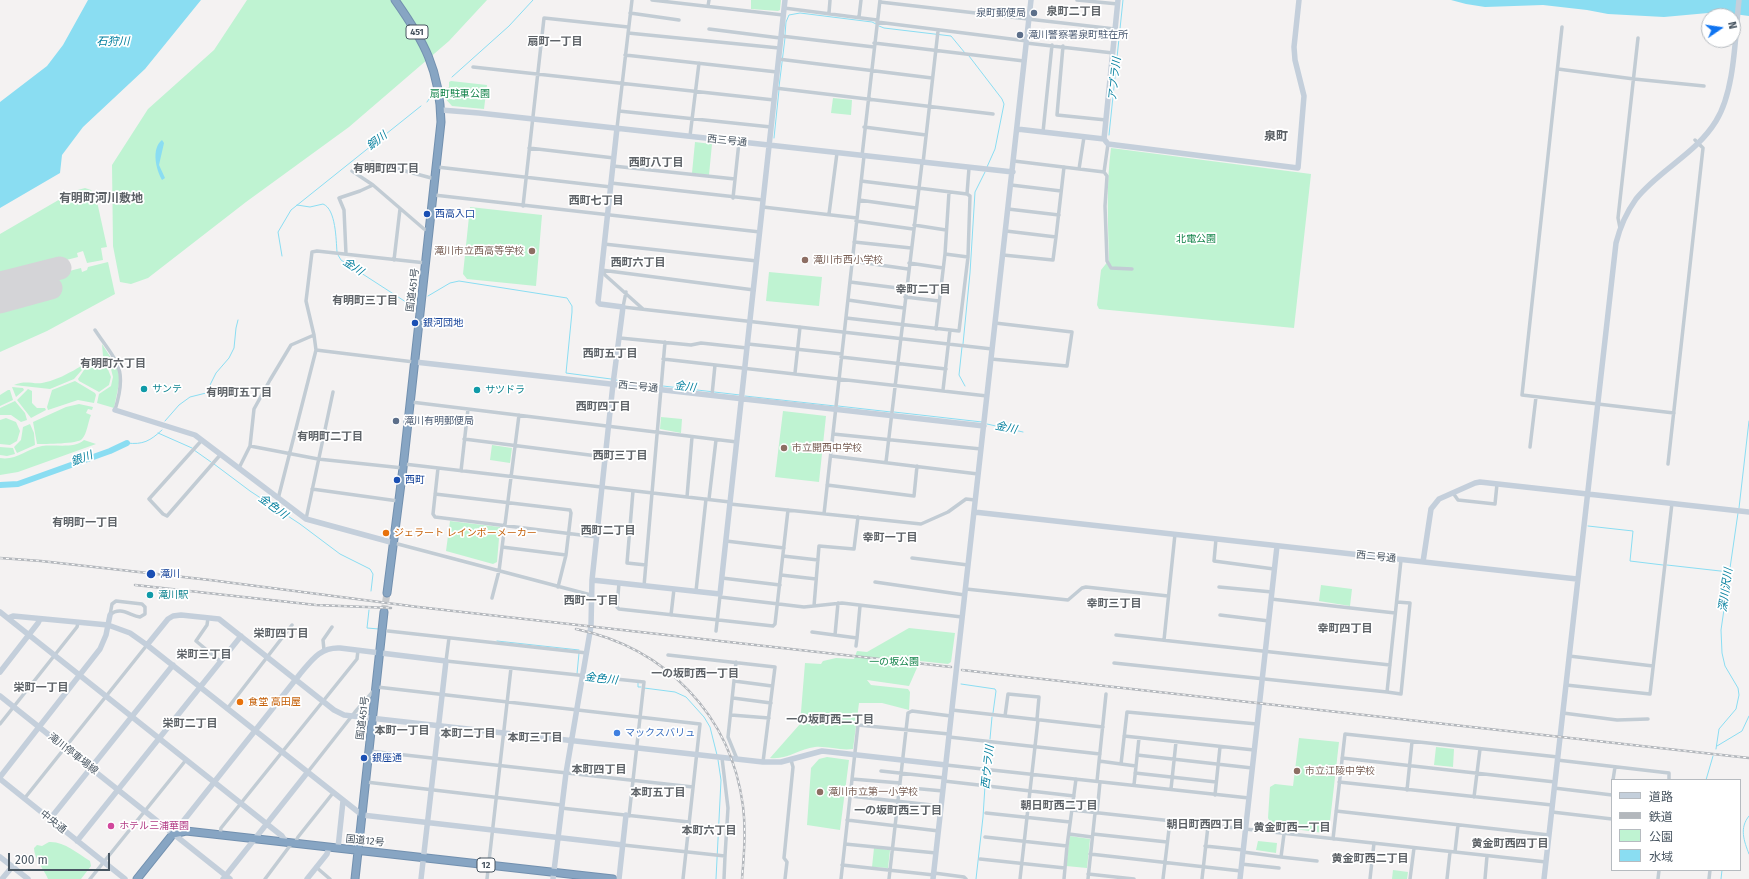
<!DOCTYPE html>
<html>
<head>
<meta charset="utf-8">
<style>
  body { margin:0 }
  #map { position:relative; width:1749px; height:879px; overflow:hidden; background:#f4f2f2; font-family:"Fira Sans","Noto Sans JP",sans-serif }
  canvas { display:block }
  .legend { position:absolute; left:1611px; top:779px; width:130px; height:92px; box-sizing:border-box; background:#fff; border:1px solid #b6bbc0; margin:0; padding:5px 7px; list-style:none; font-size:12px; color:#485561 }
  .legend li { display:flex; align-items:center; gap:8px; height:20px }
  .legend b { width:20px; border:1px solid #b6bbc0 }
  .north { position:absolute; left:1701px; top:8px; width:40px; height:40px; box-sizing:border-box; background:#fff; border:1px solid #b6bbc0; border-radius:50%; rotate:77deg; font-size:11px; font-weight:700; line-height:16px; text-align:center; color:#485561 }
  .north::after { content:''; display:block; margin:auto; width:14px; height:18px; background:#0f74f1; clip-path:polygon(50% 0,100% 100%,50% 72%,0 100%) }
  .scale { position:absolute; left:8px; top:853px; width:102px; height:18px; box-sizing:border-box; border:2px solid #485561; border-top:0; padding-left:5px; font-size:12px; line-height:14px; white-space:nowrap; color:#485561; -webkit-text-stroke:3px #fff; paint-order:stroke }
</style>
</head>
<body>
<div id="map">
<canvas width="1749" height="879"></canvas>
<ul class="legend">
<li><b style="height:5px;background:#c4cfdb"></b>道路</li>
<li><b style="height:5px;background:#b3b7bc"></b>鉄道</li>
<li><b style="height:11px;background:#bff3d2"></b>公園</li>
<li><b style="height:11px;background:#8addf2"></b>水域</li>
</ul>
<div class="north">N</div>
<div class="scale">200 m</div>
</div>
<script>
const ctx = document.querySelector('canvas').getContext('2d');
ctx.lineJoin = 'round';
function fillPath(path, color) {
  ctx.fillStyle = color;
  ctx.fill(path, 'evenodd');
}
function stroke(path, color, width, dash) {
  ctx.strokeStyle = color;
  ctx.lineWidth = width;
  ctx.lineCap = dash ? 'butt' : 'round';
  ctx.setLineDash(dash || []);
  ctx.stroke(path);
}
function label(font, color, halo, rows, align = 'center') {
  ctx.font = font + ' "Fira Sans","Noto Sans JP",sans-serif';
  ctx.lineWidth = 3.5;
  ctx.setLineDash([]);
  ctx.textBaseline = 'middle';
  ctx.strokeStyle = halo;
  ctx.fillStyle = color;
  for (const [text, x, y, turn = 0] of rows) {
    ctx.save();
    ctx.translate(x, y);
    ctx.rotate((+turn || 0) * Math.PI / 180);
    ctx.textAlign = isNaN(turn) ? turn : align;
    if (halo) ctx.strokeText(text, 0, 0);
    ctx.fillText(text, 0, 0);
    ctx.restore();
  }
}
const green = new Path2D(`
  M247,0h240l-38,41 -100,86 -103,75 -98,76 -17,6 -11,-2 -7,-36 -1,-81 36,-56 66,-59z
  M751,0h30l-1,10 -2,1 -27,-2z
  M451,81l36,4 -3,24 -32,-3 -9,-10 6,-9v-5z
  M833,98l19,2 -1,15 -20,-2z
  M695,142l17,2 -3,31 -17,-2z
  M1111,148l200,26 -17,154 -195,-19 -2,-4 4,-35 8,-10c-1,-37 -3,-75 2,-112z
  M85,188l6,2 5,7 11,50 -6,1 2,12 -16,3 -4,-12 -6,2 1,4 -78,20v-43l74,-43z
  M470,207l72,8 -6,71 -69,-7 -4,-5z
  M62,262l5,3 -2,5 -65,17v-8z
  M108,262l7,32 -68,37 -47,21v-63l81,-21 1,4 5,-2 1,-3z
  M769,272l53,5 -3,29 -53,-5z
  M102,344l15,23 3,12 -6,29 -17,-5 2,-9 12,-8 2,-9 -2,-8 -10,-8 -13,2 -14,16 -24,10 -36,-4c12,-5 17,-1 28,-2 23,-4 40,-20 61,-27z
  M96,362l11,5 4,10 -2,8 -10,7 -20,-11 -1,-2 8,-12z
  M75,381l20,12 1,2 -2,8 -16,-3 -30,10 -1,-3 5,-17z
  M12,387l11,1 1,2 -8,7z
  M28,389l4,2v12l5,5h8l1,2 -15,8 -14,-18z
  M8,390h2l3,10 -13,6v-11z
  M15,401l10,12 2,7 -6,2 -10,-7h-11v-7z
  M79,404l14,3 -1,3 -4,-1 -2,4 5,2c-3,7 -4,19 -9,24 -4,5 -37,5 -45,5l-4,-22 33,-15z
  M783,411l43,5 -7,66 -44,-5z
  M661,417l21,2 -1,14 -21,-4z
  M6,418l10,4 4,9 -3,10 -7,4 -10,-1v-24z
  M30,424l4,9 1,12 -18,8 -3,-6 7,-7 2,-13z
  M84,440l12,4 -78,28 -18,3v-17c15,3 27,-9 42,-12 13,-2 32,3 42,-6z
  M492,445l20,3 -2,15 -20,-3z
  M0,447l13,1 2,6 -8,2 -7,-1z
  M450,521l50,6 -3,35 -4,2 -47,-13z
  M1321,585l31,4 -2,17 -31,-5z
  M909,628l46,5 -4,29 -3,2 -28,-3 -11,25 -42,-6 4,5 37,4 2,3 -1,18 -27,-7h-23l-6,46c-12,2 -25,-3 -38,-2 -16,2 -28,13 -45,11l30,-34 5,-61 16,1 2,-3 13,-3 18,1 3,-8 10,1z
  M1299,738l40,4 -10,88 -5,3 -52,-7 -4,-8 2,-31 5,-3 18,2z
  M1436,747l18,2 -1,18 -19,-2z
  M827,757l22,3 -9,70 -33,-5 4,-57 8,-9z
  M1070,836l20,3 -3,29 -21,-2z
  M1258,841l19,2 -1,10 -20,-3z
  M49,842c15,-1 28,11 41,19l1,5 -10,13h-33c-4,-10 -14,-20 -14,-31l3,-3 5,1z
  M874,848l16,2 -2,18 -16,-1z
  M1393,870l15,2 -1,7h-15z`);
const water = new Path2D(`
  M88,0h113l-56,69 -62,58 -21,28 -2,18 -60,35v-106l47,-36 16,-21z
  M1451,0h298v16l-30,-4 -55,5 -56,-3 -21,-4 -44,-5 -58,2 -19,-3z
  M162,140l2,3 -5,22 6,13 -3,2c-6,-11 -11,-31 0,-40z`);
const stream = new Path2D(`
  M879,26l5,2 67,8 14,17
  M785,35l1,-13 3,-7 11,-2 72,9 4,2
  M969,56l33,43 2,5 -9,45 -8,18
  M452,77l57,-51 24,-26
  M779,87l6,-49
  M427,102l5,-7
  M1109,135l14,-135
  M774,138l5,-48
  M297,205l13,2 13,-3c13,5 13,36 14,48
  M338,255l3,5 68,44 5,-2 4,-5
  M282,256l-4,-24 13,-22 130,-104
  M428,296l22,-13 9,-2 108,17 5,8v6l-6,61 45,6
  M963,344l7,-71 5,-81 10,-20
  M962,347l-3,28 6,11
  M616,380l44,6
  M663,386l77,9
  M745,396l90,10
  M838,406l53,6
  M894,412l88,10
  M165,421l14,-16 11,-8 16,-4 10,-20 13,-15 5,-10 2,-20 2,-8
  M987,424l36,8
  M158,433l34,15
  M127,443c16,2 23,-2 35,-13
  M194,450l17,12
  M214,464l36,27 50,33 40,30 30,15 3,5 -2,17
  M1739,508l10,-87
  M1588,526l45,5 -3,30 33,4
  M1667,565l62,7
  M369,610l-2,18 12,1
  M497,641l82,9
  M577,674l2,-21
  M638,683v4h3
  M961,684l34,5 1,2 -3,22
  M644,688l31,4 11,5 18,20 6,10 7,28
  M990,739l2,-22
  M1717,746l25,-15 7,-15
  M1716,749l3,-20 17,-20 3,-14 -1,-7 -13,-22 -3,-13 -1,-23 17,-117
  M987,767l3,-25
  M1706,780l7,-24
  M1749,816c-10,12 -5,25 0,38
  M716,879l5,-99 -3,-20
  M976,879l7,-62 3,-47
  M1721,879l1,-9`);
const river = new Path2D(`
  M0,485l18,-1 92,-33 17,-8`);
const runway = new Path2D(`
  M0,283l60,-15
  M0,302l51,-14`);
const highwayTunnel = new Path2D(`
  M384,612l3,-19`);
const street = new Path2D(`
  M652,0l131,15
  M1077,0l41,4
  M880,2l235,27
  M708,6l1,-6
  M784,8l93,12
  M630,13l49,7
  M829,13l1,-13
  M859,17l2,-17
  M877,22l150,19
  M1562,27l-40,368 152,18
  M709,29l71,9
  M628,33l151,15
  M781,36l93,11
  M874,43l150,18
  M1026,43l87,10
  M1063,46l-6,69 49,5
  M625,55l152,17
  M778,59l154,19
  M473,67l301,33
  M1558,69l76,10 70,7
  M775,88l218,26
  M619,111l152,16
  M864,127l62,8
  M617,128l15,-128
  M1043,132l9,-87
  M690,136l9,-73
  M1108,144l-4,28 3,4 -2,30 2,55 4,7 21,1
  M529,148l85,10
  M862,156l18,-156
  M1014,161l90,11
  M372,162l63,17
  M923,163l15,-132
  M613,166l122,13
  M437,167l174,20
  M1079,169l5,-32
  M352,171l21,14 51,44 5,1
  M861,181l106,13
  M611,183l152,17
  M1011,185l50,6
  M434,195l326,37
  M733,198l6,-56
  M859,200l57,8
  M523,206l21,-188 84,9
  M763,207l94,11
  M1008,209l51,6
  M829,214l8,-61
  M856,221l57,8
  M914,225l32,5
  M1620,228l-2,-10 20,-180
  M1006,231l50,6 8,-70
  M854,242l57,6
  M604,244l153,17
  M346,254l-2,-44 -5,-12 21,-7 13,-6
  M945,254l23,3
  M1003,255l50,5 3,-23
  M394,260l6,-51
  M852,261l56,8
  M909,263l34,5
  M601,270l153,20
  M603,271l2,4 38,34
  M850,282l56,7
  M626,292l-3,15 369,42
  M905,297l34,4
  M848,300l56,8
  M846,318l113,13 9,-74 2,-61 -3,-2 2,-26
  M936,329l9,-75 4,-62
  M95,330c22,33 33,38 20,80
  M620,338l71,7 10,-2 46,5
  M748,344l94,10
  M316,350l98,12
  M841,357l105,12
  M663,359l324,37
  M991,359l76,7 5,-34 -77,-9
  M795,373l5,-46
  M943,390l7,-60
  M712,395l3,-30
  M411,402l326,40
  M833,434l148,15
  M464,439l141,18
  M202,440l-53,59 14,15 4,2 54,-62
  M250,446l68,13 85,9
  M1530,447l6,-50
  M831,456l147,18
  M886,462l36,-299
  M404,464l326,38
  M1668,464l35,-316 -8,-8
  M239,468l11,-22 4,-37 16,-29 21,-35 23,-10
  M438,468l-5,46 2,3 162,20
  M461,471l7,-62
  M827,485l87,11 3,-30
  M312,489l86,12
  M633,491l-6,72 19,2
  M1453,493l5,7 37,4 2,-20
  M435,494l135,16 1,3 -5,42 -8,32
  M687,497l5,-60
  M278,499l38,-149 -2,-15 -8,-34 6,-49 5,-1 109,12
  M709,499l7,-59
  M730,504l191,20 27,-12 18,-13 9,1
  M824,514l40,-358
  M306,519l27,-127
  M1216,539l-2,22 60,8
  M726,541l58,7
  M394,543l197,52
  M502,547l64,8
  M783,556l35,4
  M912,558l56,7
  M781,575l35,4
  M722,578l58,7
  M875,582l90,13
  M619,583l-2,24 2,2 154,17 2,-2 13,-114
  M644,586l21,-244
  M1219,587l53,5
  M966,589l102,11 14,-12 4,-1 82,9
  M696,591l10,-92
  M720,597l84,10 38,-4 120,14
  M492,598l7,-27 20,-156
  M1271,599l124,14
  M116,601l26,3 3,3v7l-5,3c-11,-2 -20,-11 -30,-2l2,-11z
  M814,606l5,-60 35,3 4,-32
  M671,615l3,-26
  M1220,615l49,6
  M208,618l-1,7 -11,16 24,20
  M388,631l199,22
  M716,631l4,-35
  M812,632l45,6 3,-32
  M835,635l3,-32
  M1116,635l274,30
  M449,638l-3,23 198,21 -15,134
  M1164,640l11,-106
  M856,646l1,-8
  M324,650l-1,-10 9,-13
  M668,655l107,12 -12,95
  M1569,656l84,10
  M736,662l-8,75 9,22
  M1114,663l273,29 14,-132
  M734,681l38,5
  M1566,685l84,9 22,-191
  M1387,692l14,2 9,-91 -13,-1
  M733,698l38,5
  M227,709l65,-84
  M952,710l151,17
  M1563,713l54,7 31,-1
  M731,715l38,3
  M1005,716l3,-22 31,3 -2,22
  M0,724l77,-97 1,-4
  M1124,736l130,14
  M949,737l151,17
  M369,751l324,36
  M1137,755l115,13
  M1342,758l213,24
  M1557,760l112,13v7
  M1099,761l22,3 6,-52 130,12
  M1121,764l15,2
  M946,765l303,33
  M881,771l64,7
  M307,773l48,-61 22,-25 323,37 -17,155
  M1135,773l81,9
  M852,779l48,4
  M1613,780l2,-13
  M944,781l130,15
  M1097,781l9,-87
  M366,782l195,23
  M1339,782l213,23
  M1134,785l5,-47
  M900,787l43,4
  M1554,788l58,7
  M1171,789l5,-47
  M1407,790l5,-48
  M1215,795l5,-48
  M850,796l91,10
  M1474,797l6,-48
  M24,799l123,-154
  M561,808l128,14
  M1072,810l474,52
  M1336,811l213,24
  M1552,812l60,7
  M986,813l84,9
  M1097,813l3,-31
  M847,820l92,11
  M1069,834l23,3
  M1093,834l74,8
  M220,835l1,-7 136,-169 1,-9
  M985,837l82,9 9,-67
  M1333,839l12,-105 213,23
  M295,843l3,-6 35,-44
  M845,844l91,9
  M623,845l102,11 3,-48 -6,-50
  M1205,846l38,4
  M1243,852l38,5 3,-23
  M1455,852l3,-27
  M1090,854l151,17
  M1281,857l36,4
  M980,859l85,9
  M1241,864l38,4
  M842,865l92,10
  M316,867l14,12
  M934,873l30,4 2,2
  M1088,874l46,5
  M90,879l96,-119
  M265,879l27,-36
  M487,879l24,-211
  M724,879l1,-23
  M785,879l2,-17 -3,-4 9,-91 -2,-7
  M841,879l17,-154 91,9
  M889,879l19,-166 4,-2 39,5
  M1020,879l18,-159
  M1064,879l3,-33
  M1088,879l7,-66
  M1163,879l7,-58
  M1202,879l6,-53
  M1370,879l4,-36
  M1410,879l4,-31
  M1447,879l3,-27
  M1485,879l2,-23
  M1658,879l1,-9
  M1709,879l1,-9`);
const secondary = new Path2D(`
  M441,110l38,3 534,59
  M1017,129l87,10 4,5 190,24 6,-72 -9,-36 -1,-13 5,-47
  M1104,139l14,-139
  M415,362l569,64
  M115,410l80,25 111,84 88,24
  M974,512l603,67
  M1423,562l8,-53 8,-10 36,-16 5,-1 269,30
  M592,580l128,14 65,-594
  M0,612l282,224 4,6
  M110,615l-4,20 -6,14 -61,78 191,152
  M8,618l5,-2 95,9 22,8 17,12 215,170 261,30
  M147,645l21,-26 5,-3 8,-1 38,4 115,91 10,5 8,1 411,46h18l41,-11 124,14
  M0,672l38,-49 2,-4
  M0,696l39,31 -39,50
  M0,779l125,100
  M50,819l123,-154
  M173,834l127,-160c12,-14 20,-27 40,-26l106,13 -25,218
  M77,841l164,-205
  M338,848l5,-47
  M0,857l28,22
  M2,879l10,-12
  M223,879l84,-106
  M307,879l20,-25 2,-7
  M553,879l13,-106 25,-147 1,-46 21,-196 10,-77 -23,-3 -2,-2 19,-174
  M619,879l7,-64
  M933,879l98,-879
  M1240,879l37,-333
  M1544,879l72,-636c4,-16 10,-30 20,-44 23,-29 60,-45 80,-78 19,-30 19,-85 23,-121`);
const highway = new Path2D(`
  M387,593l16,-125 38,-346c-1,-52 -17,-81 -46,-122
  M137,879l36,-45 13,-3 427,48
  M355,879l29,-267`);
const rail = new Path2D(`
  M0,558l41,3 169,19 208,27 533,60
  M135,585l181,20 75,3
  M576,629c90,19 155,86 167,177 3,24 1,49 -1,73
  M962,670l787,88`);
const markers = [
  [1034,13,4,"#5c6f8a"],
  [1020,35,4,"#5c6f8a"],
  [427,214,4,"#1a4fb4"],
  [532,251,4,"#8d6e63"],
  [805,260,4,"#8d6e63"],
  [415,323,4,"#1a4fb4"],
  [144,389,4,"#0f9aa8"],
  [477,390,4,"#0f9aa8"],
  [396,421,4,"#5c6f8a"],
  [784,448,4,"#8d6e63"],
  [397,480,4,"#1a4fb4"],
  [386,533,4,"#e8710a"],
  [151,574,5,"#1a4fb4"],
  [150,595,4,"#0f9aa8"],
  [240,702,4,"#e8710a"],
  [617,733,4,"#3f7fe0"],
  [364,758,4,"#1a4fb4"],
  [1297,771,4,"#8d6e63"],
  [820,792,4,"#8d6e63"],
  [111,826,4,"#d1479c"]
];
const shields = [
  [417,32,22],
  [486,865,18]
];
const shieldNames = [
  ["451",417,32],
  ["12",486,865]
];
const serviceNames = [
  ["泉町郵便局",1026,13,"right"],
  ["滝川警察署泉町駐在所",1028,35],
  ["滝川有明郵便局",404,421]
];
const parkNames = [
  ["扇町駐車公園",460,94],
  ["北電公園",1196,239],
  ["一の坂公園",894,662]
];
const streetNames = [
  ["西三号通",727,141,6],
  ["国道451号",413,290,-83],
  ["西二号通",638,387,6],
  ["西二号通",1376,557,6],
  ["国道451号",363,718,-83],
  ["滝川停車場線",73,754,38],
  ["中央通",53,822,39],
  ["国道12号",365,841,6]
];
const transitNames = [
  ["西高入口",435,214],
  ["銀河団地",423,323],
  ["西町",405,480],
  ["滝川",160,574],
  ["銀座通",372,758]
];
const educationNames = [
  ["滝川市立西高等学校",524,251,"right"],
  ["滝川市西小学校",813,260],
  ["市立開西中学校",792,448],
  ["市立江陵中学校",1305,771],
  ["滝川市立第一小学校",828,792]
];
const cultureNames = [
  ["サンテ",152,389],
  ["サツドラ",485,390],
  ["滝川駅",158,595]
];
const foodNames = [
  ["ジェラート レインボーメーカー",394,533],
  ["食堂 高田屋",248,702]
];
const shopNames = [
  ["マックスバリュ",625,733]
];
const hotelNames = [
  ["ホテル三浦華園",119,826]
];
const neighbourhoodNames = [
  ["泉町二丁目",1074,12],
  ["扇町一丁目",555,42],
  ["西町八丁目",656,163],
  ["有明町四丁目",386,169],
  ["西町七丁目",596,201],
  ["西町六丁目",638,263],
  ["幸町二丁目",923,290],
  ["有明町三丁目",365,301],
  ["西町五丁目",610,354],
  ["有明町六丁目",113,364],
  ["有明町五丁目",239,393],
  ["西町四丁目",603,407],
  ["有明町二丁目",330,437],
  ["西町三丁目",620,456],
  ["有明町一丁目",85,523],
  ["西町二丁目",608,531],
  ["幸町一丁目",890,538],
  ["西町一丁目",591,601],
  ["幸町三丁目",1114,604],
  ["幸町四丁目",1345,629],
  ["栄町四丁目",281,634],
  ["栄町三丁目",204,655],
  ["一の坂町西一丁目",695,674],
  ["栄町一丁目",41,688],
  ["一の坂町西二丁目",830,720],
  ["栄町二丁目",190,724],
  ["本町一丁目",402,731],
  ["本町二丁目",468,734],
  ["本町三丁目",535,738],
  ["本町四丁目",599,770],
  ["本町五丁目",658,793],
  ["朝日町西二丁目",1059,806],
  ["一の坂町西三丁目",898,811],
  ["朝日町西四丁目",1205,825],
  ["黄金町西一丁目",1292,828],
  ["本町六丁目",709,831],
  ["黄金町西四丁目",1510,844],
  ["黄金町西二丁目",1370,859]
];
const waterNames = [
  ["石狩川",113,42],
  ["アブラ川",1115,79,-84],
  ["銅川",377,141,-38],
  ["金川",353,267,34],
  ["金川",685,387,7],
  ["金川",1006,428,12],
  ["銀川",82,459,-21],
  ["金色川",273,507,36],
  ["深川沢川",1726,590,-82],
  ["金色川",601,679,6],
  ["西ウラ川",988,767,-84]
];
const quarterNames = [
  ["泉町",1276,137],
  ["有明町河川敷地",101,199]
];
fillPath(green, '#bff3d2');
fillPath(water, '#8addf2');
stroke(stream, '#8addf2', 1);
stroke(river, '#8addf2', 6);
stroke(runway, '#d4d4d7', 23);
stroke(highwayTunnel, '#c9cbce', 7, [7, 3.5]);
stroke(highway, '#7290af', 9);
stroke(street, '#c2ccd4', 3.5);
stroke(secondary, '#c4cfdb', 5.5);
stroke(highway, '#87a5c3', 7);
stroke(rail, '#b3b7bc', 2.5);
stroke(rail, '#fff', 1, [3]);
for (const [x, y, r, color] of markers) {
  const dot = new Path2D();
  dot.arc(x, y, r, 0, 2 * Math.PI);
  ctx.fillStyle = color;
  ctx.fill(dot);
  stroke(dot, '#fff', 1.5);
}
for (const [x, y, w] of shields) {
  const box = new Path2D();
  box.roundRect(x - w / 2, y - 7, w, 14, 3);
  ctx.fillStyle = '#fff';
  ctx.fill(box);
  stroke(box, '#485561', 1);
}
label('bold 9px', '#485561', null, shieldNames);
label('10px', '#4e5e75', '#fff', serviceNames, 'left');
label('10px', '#128349', '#fff', parkNames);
label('10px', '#485561', '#fff', streetNames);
label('10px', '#164399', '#fff', transitNames, 'left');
label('10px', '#785e54', '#fff', educationNames, 'left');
label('10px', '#0d838f', '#fff', cultureNames, 'left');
label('10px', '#c56008', '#fff', foodNames, 'left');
label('10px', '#366cbe', '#fff', shopNames, 'left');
label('10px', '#b23c85', '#fff', hotelNames, 'left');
label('bold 11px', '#5d6267', '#fff', neighbourhoodNames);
label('italic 11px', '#06809f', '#fff', waterNames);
label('bold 12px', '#5d6267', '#fff', quarterNames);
</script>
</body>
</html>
